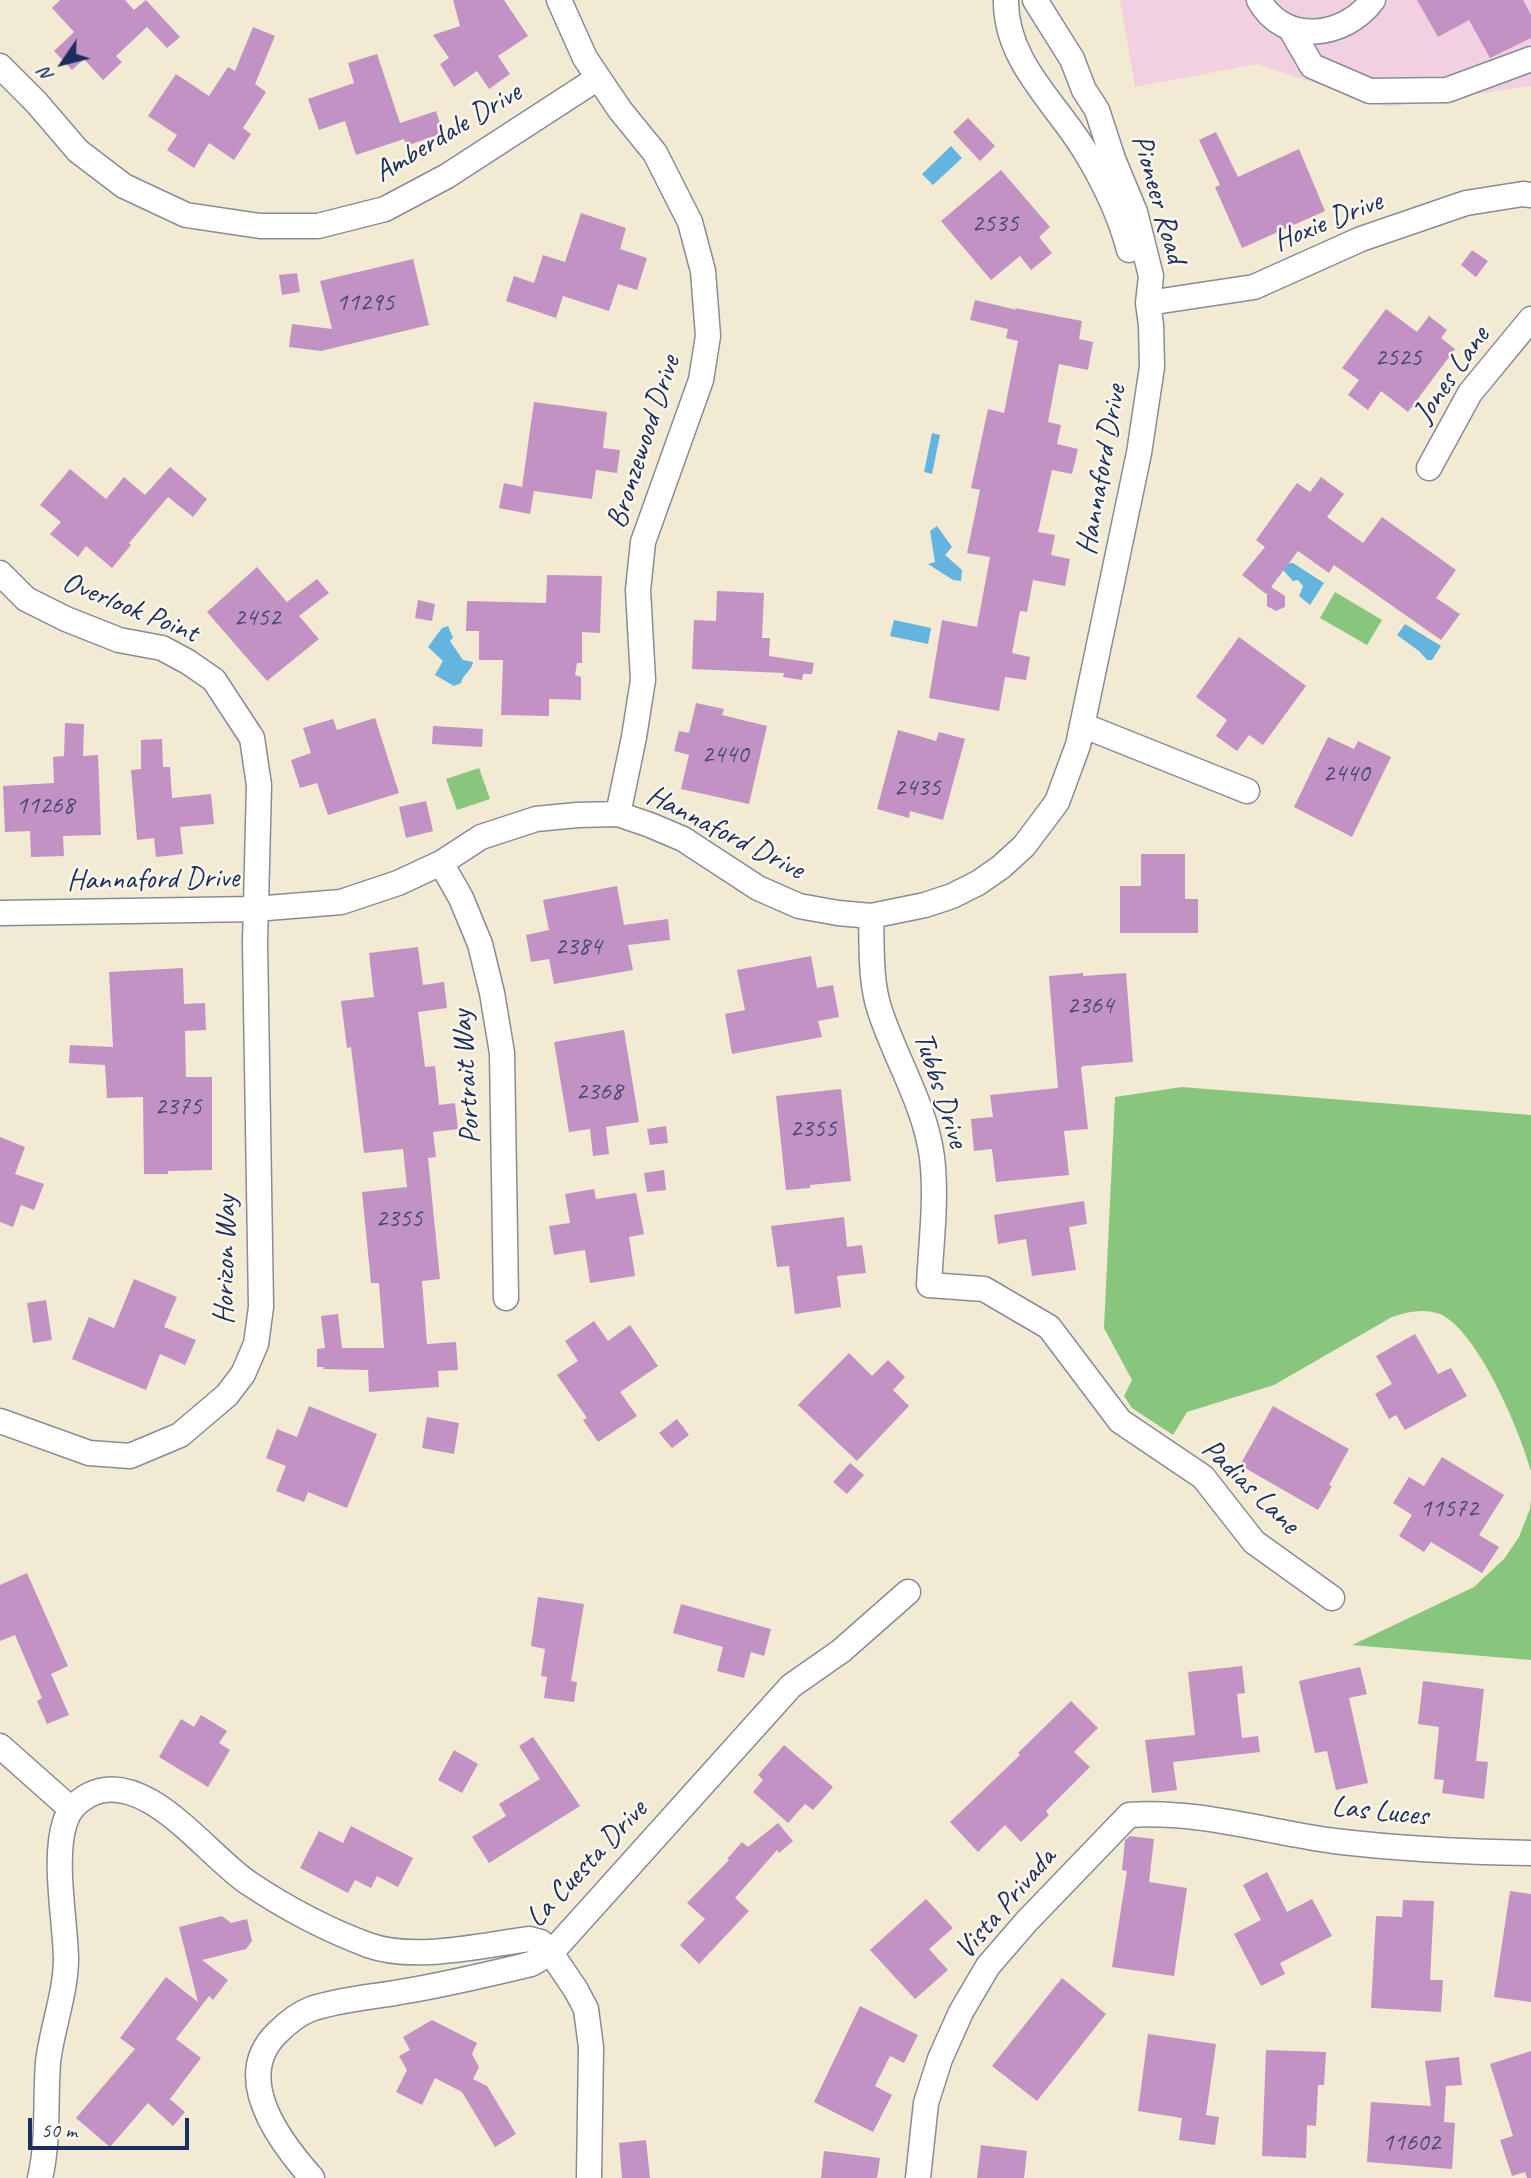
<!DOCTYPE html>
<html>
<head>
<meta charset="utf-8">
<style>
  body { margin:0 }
  #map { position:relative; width:1531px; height:2178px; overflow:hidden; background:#f2ead2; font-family:Caveat,sans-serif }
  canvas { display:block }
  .north { position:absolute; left:28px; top:28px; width:70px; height:70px; -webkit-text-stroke:5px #fbf7ec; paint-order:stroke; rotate:235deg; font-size:19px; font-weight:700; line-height:28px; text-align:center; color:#1b2f5e }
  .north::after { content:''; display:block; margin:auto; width:24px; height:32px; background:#1b2f5e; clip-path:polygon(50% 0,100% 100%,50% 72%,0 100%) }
  .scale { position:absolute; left:28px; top:2118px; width:161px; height:32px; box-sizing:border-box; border:4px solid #1b2f5e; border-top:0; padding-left:9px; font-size:21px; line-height:24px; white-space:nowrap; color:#1b2f5e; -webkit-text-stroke:5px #fbf7ec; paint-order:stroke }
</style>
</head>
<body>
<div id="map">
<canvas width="1531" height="2178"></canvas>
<div class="north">N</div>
<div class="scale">50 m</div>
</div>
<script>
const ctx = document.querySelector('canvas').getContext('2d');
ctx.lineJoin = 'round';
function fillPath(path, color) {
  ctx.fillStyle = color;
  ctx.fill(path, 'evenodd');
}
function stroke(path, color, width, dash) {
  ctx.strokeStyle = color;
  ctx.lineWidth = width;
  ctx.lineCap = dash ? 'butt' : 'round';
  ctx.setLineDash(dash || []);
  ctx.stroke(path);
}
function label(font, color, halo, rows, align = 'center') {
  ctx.font = font + ' Caveat,sans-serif';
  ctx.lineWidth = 5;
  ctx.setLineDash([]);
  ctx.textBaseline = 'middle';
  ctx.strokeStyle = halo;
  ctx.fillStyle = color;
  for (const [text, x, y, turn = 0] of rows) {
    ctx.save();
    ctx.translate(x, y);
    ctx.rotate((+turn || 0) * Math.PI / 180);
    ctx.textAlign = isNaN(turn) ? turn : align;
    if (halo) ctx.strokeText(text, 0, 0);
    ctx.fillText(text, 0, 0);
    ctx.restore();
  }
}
const built = new Path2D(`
  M1120,0h411v86l-143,21 -131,-43 -122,23z`);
const green = new Path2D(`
  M1335,592l47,28 -15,25 -47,-27z
  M479,768l11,31 -33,11 -11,-31z
  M1182,1087l349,28v356c-11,-40 -53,-140 -91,-157 -16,-6 -33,-2 -48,3l-118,68 -87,27 -14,23 -41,-27 -8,-12 8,-16 -28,-52 11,-231z
  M1531,1499v161l-179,-15 122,-58 30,-28 15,-22 11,-28z`);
const water = new Path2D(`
  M951,146l11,12 -29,27 -11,-11z
  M932,433l8,2 -8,39 -8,-2z
  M937,526l15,21 -7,8 17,15 -1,11 -8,-1 -25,-16 7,-2 -5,-31z
  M1293,563l31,20 -14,22 -11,-9 4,-10 -5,-6 -5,1 -10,-11 2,-6z
  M894,620l37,8 -3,16 -38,-8z
  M1405,624l36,22 -9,14h-5l-8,-9 -22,-16z
  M448,626l5,12 -3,3 13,19 10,2c-1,8 -10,12 -12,21l-7,3 -19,-11 8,-14 -15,-14 14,-19z`);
const building = new Path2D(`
  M60,0h65l9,10 12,-10 34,37 -13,11 -20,-21 -31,29 6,6 -19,18 -19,-21 -12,11 -18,-19 20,-19 -22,-24z
  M453,0h51l24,36 -30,20 12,18 -21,15 -12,-18 -23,16 -14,-23 9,-6 -16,-23 27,-9z
  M1417,0h106l8,15v23l-41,20 -21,-38 -31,17z
  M253,27l22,9 -20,48 11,8 -23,36 8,6 -17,26 -25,-17 -15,25 -27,-18 10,-15 -29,-19 28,-42 33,22 19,-29 7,4z
  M377,54l23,69 36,-12 7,22 -37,13 -2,-7 -48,16 -11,-34 -26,9 -11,-31 46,-16 -6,-20z
  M968,118l27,28 -15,15 -27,-29z
  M1216,132l22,45 61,-28 26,62 -83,37 -27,-61 5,-2 -21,-45z
  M1001,170l49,57 -11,10 13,16 -21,17 -11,-14 -29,24 -50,-59z
  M581,213l45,15 -6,21 27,9 -10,32 -19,-6 -9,27 -46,-15 -7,22 -50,-17 8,-25 20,7 9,-28 22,7z
  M1472,250l16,11 -12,16 -15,-12z
  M413,259l16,66 -108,26 -32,-4 3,-23 40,5 -12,-48z
  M297,273l3,19 -18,3 -3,-20z
  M975,300l42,10 -2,-2 67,13 -3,18 14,3 -5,28 -29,-6 -11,58 13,3 -4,19 21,5 -6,25 -20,-4 -14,62 17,3 -4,20 19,4 -5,27 -32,-6 -6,32 -7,-1 -8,42 18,4 -4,23 -21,-3 -6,34 -70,-13 13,-78 35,7 13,-70 -23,-4 13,-63 -9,-2 17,-79 16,4 14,-72 -12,-3 2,-9 -38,-9z
  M1386,309l31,23 12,-16 18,14 -6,8 14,11 -47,63 -27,-21 -13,19 -20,-15 11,-15 -17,-12z
  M534,402l73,10 -4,36 17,2 -3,23 -21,-3 -4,29 -58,-8 -4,23 -31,-6 5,-25 18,4z
  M170,467l37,32 -14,18 -25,-20 -39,46 2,2 -19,23 -26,-22 -8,11 -28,-23 11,-12 -21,-17 30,-36 36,30 18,-22 21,18z
  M1321,477l23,17 -17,23 36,26 19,-26 74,53 -20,28 24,16 -19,26 -107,-75 -5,8 -31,-22 -27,36 14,9v11l-9,4 -9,-5v-13l-1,1 -24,-19 23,-28 -9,-7 41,-57 13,9z
  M257,567l30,35 30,-23 12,14 -30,23 20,23 -52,42 -60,-69z
  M547,575l55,1 -2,57 -18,-1v31h-5l-2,12 6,2v23l-32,-1v17l-48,-1 2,-55h-24v-29h-13l1,-30 79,2z
  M717,591l47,2 -2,45h8l-1,18 45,7 -2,11h-9l-1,6 -19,-3 1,-4 -92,-4 2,-49 22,1z
  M418,600l17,4 -3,17 -17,-3z
  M1239,637l67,49 -43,59 -14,-10 -12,16 -21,-15 11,-16 -31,-23z
  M696,703l28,6 -2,6 45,11 -18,78 -68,-15 8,-34 -15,-4 5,-20 10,2z
  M375,718l24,75 -71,22 -11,-32 -17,5 -9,-28 20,-7 -8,-25 30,-9 4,11z
  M65,723l19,1 -1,32 15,-1 3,80 -38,1 1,20 -33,1 -1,-26 -25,1 -2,-46 51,-3 -1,-26 11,-1z
  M433,726l50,3 -1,18 -50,-3z
  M898,730l38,11 3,-9 26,7 -22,81 -33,-9 -1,7 -32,-9z
  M1328,737l26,12 4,-8 33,16 -39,80 -58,-30z
  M162,739l1,28h7l2,31 39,-4 3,30 -34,3 3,27 -27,3 -2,-19 -17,2 -6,-70 10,-1v-29z
  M426,801l7,30 -27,7 -7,-31z
  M1141,854h44v45h13v34h-78v-47h21z
  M617,886l7,39 44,-6 2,21 -42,5 5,25 -79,14 -5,-25 -18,3 -5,-27 23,-5 -6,-30z
  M418,947l5,38 21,-3 3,26 -29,4 7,55 10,-1 4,39 16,-2 3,26 -25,3 3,25 -8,1 12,121 -18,2 5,63 29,-2 2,28 -20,1 1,16 -70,5 -1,-22 -45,-1 1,-2h-7v-18l8,-1 -4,-32 17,-2 4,34h42l-5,-65h-8l-9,-91 45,-5 -4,-38 -39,4 -13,-106 -4,1 -6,-47 33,-4 -5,-44z
  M811,956l6,32 16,-3 6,32 -21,4 4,16 -90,17 -7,-40 20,-4 -8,-40z
  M183,968l1,36 21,-1 1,27 -21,1 1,46h26v93l-44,1v3h-24l-1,-77 -36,1 -2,-33 -36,-2 1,-18 43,2 -4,-75z
  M1083,973v3l43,-3 7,89 -50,4 -2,2 7,61 -24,2 5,44 -73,7 -4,-33 -18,2 -3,-32 22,-2 -3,-22 68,-7 -9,-112z
  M624,1030l15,92 -33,5 3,27 -16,2 -3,-27 -21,3 -15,-90z
  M841,1089l10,92 -41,4v3l-24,2 -10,-94z
  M666,1126l2,17 -18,2 -3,-16z
  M0,1137l25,10 -10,27 29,10 -10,26 -13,-5 -8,22 -13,-5z
  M664,1170l2,20 -19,2 -3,-19z
  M594,1189l2,10 40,-6 8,41 -15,3 6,39 -45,7 -5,-33 -31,5 -5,-29 21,-3 -5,-29z
  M1084,1201l3,23 -18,3 7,43 -44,6 -6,-37 -28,5 -4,-29z
  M844,1217l3,30 15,-2 4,28 -29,3 4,31 -46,7 -6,-48 -12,1 -6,-41z
  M134,1279l43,18 -13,30 32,13 -11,25 -25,-11 -14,36 -74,-31 17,-42 25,11z
  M46,1300l6,40 -19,3 -6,-40z
  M594,1321l14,20 22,-16 28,41 -38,26 17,24 -39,26 -15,-22 4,-2 -30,-43 21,-14 -13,-20z
  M1415,1334l23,40 13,-6 16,28 -62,34 -9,-15 -7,4 -14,-25 17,-10 -16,-28z
  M849,1353l23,23 16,-16 17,17 -12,13 16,16 -52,55 -59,-56z
  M309,1406l68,28 -30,74 -39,-16 -4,10 -28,-11 10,-25 -20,-8 11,-29 20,8z
  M1273,1406l76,43 -20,36 3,1 -14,24 -78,-45z
  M427,1417l32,6 -5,31 -32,-6z
  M677,1419l12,16 -17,13 -13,-15z
  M1442,1457l62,38 -25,40 20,12 -17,26 -51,-31 -7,10 -25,-16 13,-21 -19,-12 16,-26 15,9z
  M850,1463l14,12 -17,19 -14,-12z
  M27,1573l41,93 -17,8 18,41 -22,9 -10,-23 5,-3 -27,-63 -15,6v-56z
  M538,1597l46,7 -13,77 6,1 -3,20 -30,-4 3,-21 -6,-1 4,-27 -14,-3z
  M681,1604l90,25 -7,27 -13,-4 -7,26 -27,-7 6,-24 -50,-14z
  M1242,1666l3,27 -8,1 5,44 16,-2 2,16 -87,10 4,28 -25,3 -7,-53 50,-5 -7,-63z
  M1360,1667l7,27 -18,4 19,85 -32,7 -9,-39 -12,2 -16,-72z
  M1423,1681l61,8 -8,72 12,1 -4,37 -42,-6 2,-13 -10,-1 5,-52 -21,-3z
  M1071,1701l27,27 -24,24 16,15 -44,44 3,4 -28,27 -16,-17 -27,27 -28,-30 70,-67 -2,-2z
  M201,1715l26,16 -8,12 11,7 -22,37 -49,-30 22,-38 13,8z
  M533,1737l47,69 -91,57 -17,-26 34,-21 -7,-12 41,-25 -21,-33z
  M784,1745l49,42 -20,23 -8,-6 -17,19 -35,-31 10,-12 -5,-5z
  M454,1750l24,14 -16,29 -24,-13z
  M778,1823l15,18 -14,12 -2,-3 -42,48 14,13 -50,53 -19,-19 25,-26 -18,-16 42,-43 -2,-1 15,-17 6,5z
  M351,1826l62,32 -15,29 -21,-11 -6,12 -16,-8 -7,13 -48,-25 19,-37 24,12z
  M1130,1836l24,3 -5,43 38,6 -13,88 -62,-9 15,-96 -5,-1 3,-30z
  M1267,1872l20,40 25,-13 20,37 -52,27 5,11 -24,12 -27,-52 27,-14 -18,-35z
  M1510,1891l21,3v108l-37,-5z
  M926,1899l27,29 -24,21 19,21 -33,29 -45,-49z
  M1403,1900l31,1 -4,79h13l-2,32 -70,-4 5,-92 26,1z
  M222,1916l9,7 16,-4 5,22 -6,8 -44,11 26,20 -15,20 -4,-4 -33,43 25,19 -31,41 15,13 -12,14 -25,-23 -38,44 -34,-29 59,-69 -15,-11 46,-61 32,25 -19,-75z
  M1062,1978l44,36 -69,87 -45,-35z
  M860,2006l58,29 -14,28 -14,-7 -15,30 17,9 -19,37 -59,-30z
  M432,2020l45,23 -5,11 7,13 -6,12 14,7 29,48 -21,13 -33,-55 -27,-14 -13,27 -26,-13 11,-22 -8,-14 11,-6 -7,-13z
  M1148,2034l68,10 -10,71 13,2 -4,28 -36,-5 3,-22 -44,-7z
  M1266,2050l60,2 -2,33h-6l-2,41 -9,-1 -1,33 -44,-2z
  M1531,2051v127h-4l-2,-6 -13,4 -12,-36 13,-4 -23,-72z
  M1459,2057l3,28 -16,1 -2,36 11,1 -3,46 -85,-7 4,-60 60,4 -6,-45z
  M646,2140l4,38h-28l-3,-35z
  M981,2145l46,6 -3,27h-47z
  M824,2151l56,7 -3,20h-56z`);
const minor = new Path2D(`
  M559,0l26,58 35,52 35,43 35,69 13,49 5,65 -7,44 -58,162 -5,48 5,90 -9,57 -16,77
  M1006,0c-1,61 50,103 79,151 19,31 35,64 44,99
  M1259,0c25,46 86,38 114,0
  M1290,28l22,38 58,25 77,-1 84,-31
  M0,66l36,36 42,49 46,35 62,29 74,11h58l67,-17 62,-33 151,-98
  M1148,303l106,-16 107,-48 105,-36 57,-9 8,1
  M1429,468l41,-75 61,-74
  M0,573l26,26 40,20 53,21 43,8 26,14 26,18 38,58 7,47 -4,158 6,364 -5,37 -13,30 -16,21 -47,40 -50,21 -41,-3 -89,-32
  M1082,725l165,66
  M441,863l20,35 19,46 12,49 10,60 4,245
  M0,913l255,-4 86,-7 57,-19 43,-20 40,-26 55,-18 41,-4 41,-1 32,11 33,14 75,49 41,18 39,7 33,3 54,-11 27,-9 26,-13 23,-16 23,-21 33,-44 21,-57 61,-292 13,-86 -1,-42 -3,-22 3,-27 -16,-64 -22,-53 -16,-49 -13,-20 -12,-31 -37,-59
  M871,916c1,31 -1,66 9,95 16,49 45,94 52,146 5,42 -1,86 -3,128l55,4 65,38 71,94 83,56 51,65 78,56
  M0,1746l71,63
  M40,2178c9,-38 5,-77 8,-116 4,-34 18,-69 18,-104 -1,-40 -13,-99 -1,-136 4,-13 13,-21 24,-27 56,-29 119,62 161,89 36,24 78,46 118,61 47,17 113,0 162,-6l11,3 10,11 25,37 10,19 5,38 -2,131
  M312,2178c-32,-36 -81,-100 -35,-145 10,-10 21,-19 34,-24 30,-10 64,-12 95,-18 42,-7 83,-17 125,-27l20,-11 240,-267 50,-35 67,-59
  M918,2178l8,-75 14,-44 21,-47 27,-46 39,-45 102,-106c69,-5 138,17 205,26 66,8 131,11 197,12`);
const numberNames = [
  ["2535",995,224],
  ["11295",365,303],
  ["2525",1398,358],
  ["2452",257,618],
  ["2440",725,755],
  ["2440",1346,774],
  ["2435",917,788],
  ["11268",45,806],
  ["2384",578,947],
  ["2364",1090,1006],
  ["2368",599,1092],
  ["2375",178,1107],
  ["2355",813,1129],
  ["2355",399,1219],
  ["11572",1449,1509],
  ["11602",1411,2143]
];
const streetNames = [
  ["Amberdale Drive",448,133,-31],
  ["Pioneer Road",1158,199,74],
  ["Hoxie Drive",1328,222,-22],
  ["Jones Lane",1452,375,-55],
  ["Bronzewood Drive",644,442,-72],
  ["Hannaford Drive",1102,470,-80],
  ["Overlook Point",130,608,22],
  ["Hannaford Drive",725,833,27],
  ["Hannaford Drive",153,880,-1],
  ["Portrait Way",467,1077,-94],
  ["Tubbs Drive",940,1090,72],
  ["Horizon Way",226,1260,-89],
  ["Padias Lane",1250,1487,44],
  ["Las Luces",1380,1812,6],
  ["La Cuesta Drive",587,1864,-47],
  ["Vista Privada",1006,1904,-49]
];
fillPath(built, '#f2cfe1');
fillPath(green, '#89c67d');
fillPath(water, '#63b4de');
fillPath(building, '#c292c4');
stroke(minor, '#868c98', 27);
stroke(minor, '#fff', 24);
label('26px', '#454878', null, numberNames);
label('30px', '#1b2f5e', '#fbf7ec', streetNames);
</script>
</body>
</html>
